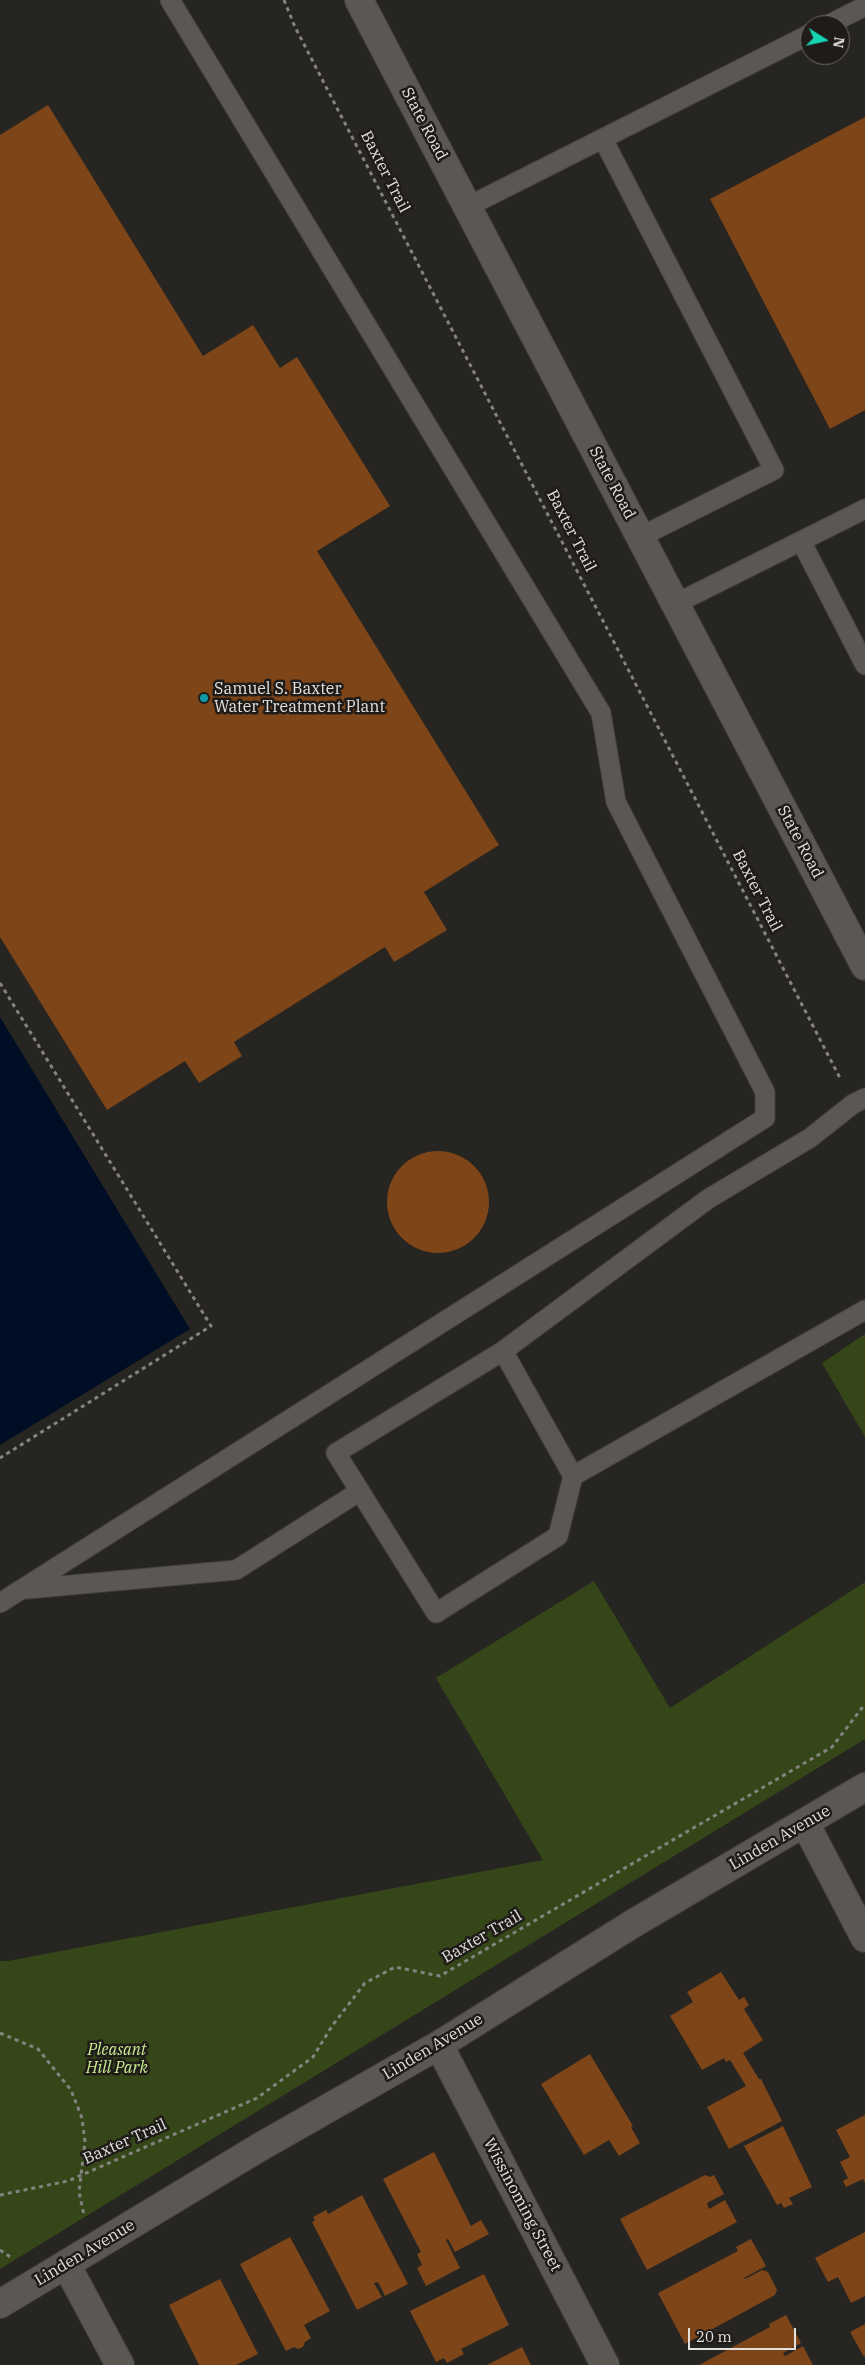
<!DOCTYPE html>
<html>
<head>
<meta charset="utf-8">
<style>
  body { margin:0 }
  #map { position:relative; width:865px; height:2365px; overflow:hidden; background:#272521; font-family:"IBM Plex Serif",serif }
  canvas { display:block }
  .north { position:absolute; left:800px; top:15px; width:50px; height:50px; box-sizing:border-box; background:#1e1b18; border:1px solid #6c6a67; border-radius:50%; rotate:100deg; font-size:14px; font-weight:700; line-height:20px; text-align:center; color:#e2e1de }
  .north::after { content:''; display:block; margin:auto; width:18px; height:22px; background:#16d5b3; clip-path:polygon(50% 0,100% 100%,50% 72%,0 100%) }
  .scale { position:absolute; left:688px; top:2328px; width:108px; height:22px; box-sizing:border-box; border:2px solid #e2e1de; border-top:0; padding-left:6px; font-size:15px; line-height:18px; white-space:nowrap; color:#e2e1de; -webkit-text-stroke:4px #1e1b18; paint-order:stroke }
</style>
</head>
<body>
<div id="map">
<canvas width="865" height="2365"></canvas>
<div class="north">N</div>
<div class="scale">20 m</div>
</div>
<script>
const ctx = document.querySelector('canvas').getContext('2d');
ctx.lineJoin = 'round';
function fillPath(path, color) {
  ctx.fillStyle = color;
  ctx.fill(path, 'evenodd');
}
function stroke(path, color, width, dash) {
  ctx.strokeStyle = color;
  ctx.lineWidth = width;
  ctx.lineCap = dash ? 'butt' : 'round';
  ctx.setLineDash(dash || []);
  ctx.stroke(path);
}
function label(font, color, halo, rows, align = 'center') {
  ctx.font = font + ' "IBM Plex Serif",serif';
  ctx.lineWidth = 5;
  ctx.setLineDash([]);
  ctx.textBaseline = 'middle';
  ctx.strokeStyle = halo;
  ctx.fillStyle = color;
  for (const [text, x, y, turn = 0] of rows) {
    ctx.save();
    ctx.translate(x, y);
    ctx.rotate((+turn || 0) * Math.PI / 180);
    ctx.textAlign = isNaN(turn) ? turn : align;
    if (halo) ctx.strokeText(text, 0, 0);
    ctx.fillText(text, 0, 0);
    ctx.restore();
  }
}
const green = new Path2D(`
  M865,1334v103l-43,-74z
  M594,1581l76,127 195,-126v157l-865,530v-308h8l535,-101 -107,-182z`);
const water = new Path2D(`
  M0,1017l190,312 -190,116z`);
const building = new Path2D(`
  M48,105l155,251 50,-31 27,43 17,-11 93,149 -73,45 182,294 -75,47 23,38 -53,32 -9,-15 -151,95 8,14 -43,27 -14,-22 -78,49 -107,-173v-802z
  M865,117v293l-35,19 -120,-230z
  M387 1202a51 51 0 1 1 102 0a51 51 0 1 1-102 0Z
  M721,1972l18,28 5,-3 5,8 -5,4 19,31 -20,13 16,26h2l21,42 -53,28 -22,-42 39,-21 -16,-26 -4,2 -2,-4 -22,12 -32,-54 23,-14 -6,-10z
  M590,2054l43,72 -2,1 9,16 -21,13 -10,-16 -25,15 -43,-71z
  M865,2115v68l-2,-4 -17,8 -3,-6 5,-3 -8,-16 10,-5 -14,-27z
  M783,2126l29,61 -23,11 4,6 -9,4 -3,-5 -4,2 -33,-59z
  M434,2152l37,74 10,-6 8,14 -34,18 -7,-13 -2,1 14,28 -34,18 -9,-18 5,-3 -5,-11 4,-2 -38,-73z
  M705,2175l5,2 4,-2 10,19 -17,9 2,6 16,-9 12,22 -90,48 -27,-51z
  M362,2195l46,89 -23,12 -7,-14 -4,1 8,14 -25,13 -45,-88 3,-2 -2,-3 13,-7 2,4z
  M865,2232v64l-14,7 -13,-26 -10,5 -13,-24z
  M290,2237l40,74 -26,14 7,13 -6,4 -2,5 -5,2 -4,-2 -8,4 -46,-87z
  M751,2239l15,27 -22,12 1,1 17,-9 6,2 9,18 -2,5 -90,49 -27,-51 80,-42 -2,-4z
  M484,2274l25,51 -48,24 3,5 -17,9 -3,-5 -8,4 -26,-51z
  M220,2279l38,75 -22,11h-37l-30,-60z
  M786,2315l15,28 -18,10 2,3 18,-10 10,19h-114l71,-38 -1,-3z
  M865,2324v32l-1,1 -14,-25z
  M522,2347l9,18h-44z`);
const path = new Path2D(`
  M284,0l11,27 546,1053
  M0,983l211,343 -211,132
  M0,2033l38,16 33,41 11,28 3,24 -6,50 5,23
  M0,2195l68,-14 189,-83 56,-41 19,-31 33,-43 30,-16 45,9 392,-229 33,-43
  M0,2250l12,8`);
const service = new Path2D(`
  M828,25l37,-19
  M603,139l171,331 -134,67
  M467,207l343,-173
  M801,541l64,124
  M675,604l190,-95
  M865,1098l-12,6 -43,34 -102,61 -205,152 70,125 292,-166
  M503,1351l-167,102 100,160 122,-77 15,-60
  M27,1589l209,-19 124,-79
  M0,1603l765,-485v-26l-149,-290 -15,-89 -431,-713`);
const minor = new Path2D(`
  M805,1823l60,115
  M439,2045l166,320
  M66,2264l54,101
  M0,2304l260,-157 179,-102 195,-122 231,-136`);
const secondary = new Path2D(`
  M359,0l506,966`);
const markers = [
  [204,698,5,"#0f9aa8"]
];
const streetNames = [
  ["State Road",424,124,62],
  ["Baxter Trail",385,172,63],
  ["State Road",612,483,62],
  ["Baxter Trail",571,531,63],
  ["State Road",800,842,62],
  ["Baxter Trail",757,891,63],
  ["Linden Avenue",780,1838,-30],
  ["Baxter Trail",482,1937,-30],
  ["Linden Avenue",433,2047,-31],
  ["Baxter Trail",125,2142,-24],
  ["Wissinoming Street",522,2205,62],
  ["Linden Avenue",85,2253,-31]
];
const poiNames = [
  ["Samuel S. Baxter",214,689],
  ["Water Treatment Plant",214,707]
];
const parkNames = [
  ["Pleasant",117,2050],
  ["Hill Park",117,2068]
];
fillPath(green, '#354618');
fillPath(water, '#000e25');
fillPath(building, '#7d4518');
stroke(service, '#42413e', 21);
stroke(minor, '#42413e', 30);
stroke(secondary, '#42413e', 30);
stroke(path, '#858380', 3, [4, 4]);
stroke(service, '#5b5854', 19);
stroke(minor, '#5b5854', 28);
stroke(secondary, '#5b5854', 28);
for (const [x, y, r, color] of markers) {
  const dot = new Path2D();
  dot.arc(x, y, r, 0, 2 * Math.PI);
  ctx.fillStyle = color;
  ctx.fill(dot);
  stroke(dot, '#1e1b18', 2);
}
label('16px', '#e2e1de', '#1e1b18', streetNames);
label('16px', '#e2e1de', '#1e1b18', poiNames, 'left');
label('italic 16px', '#caee91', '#1e1b18', parkNames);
</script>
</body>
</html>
